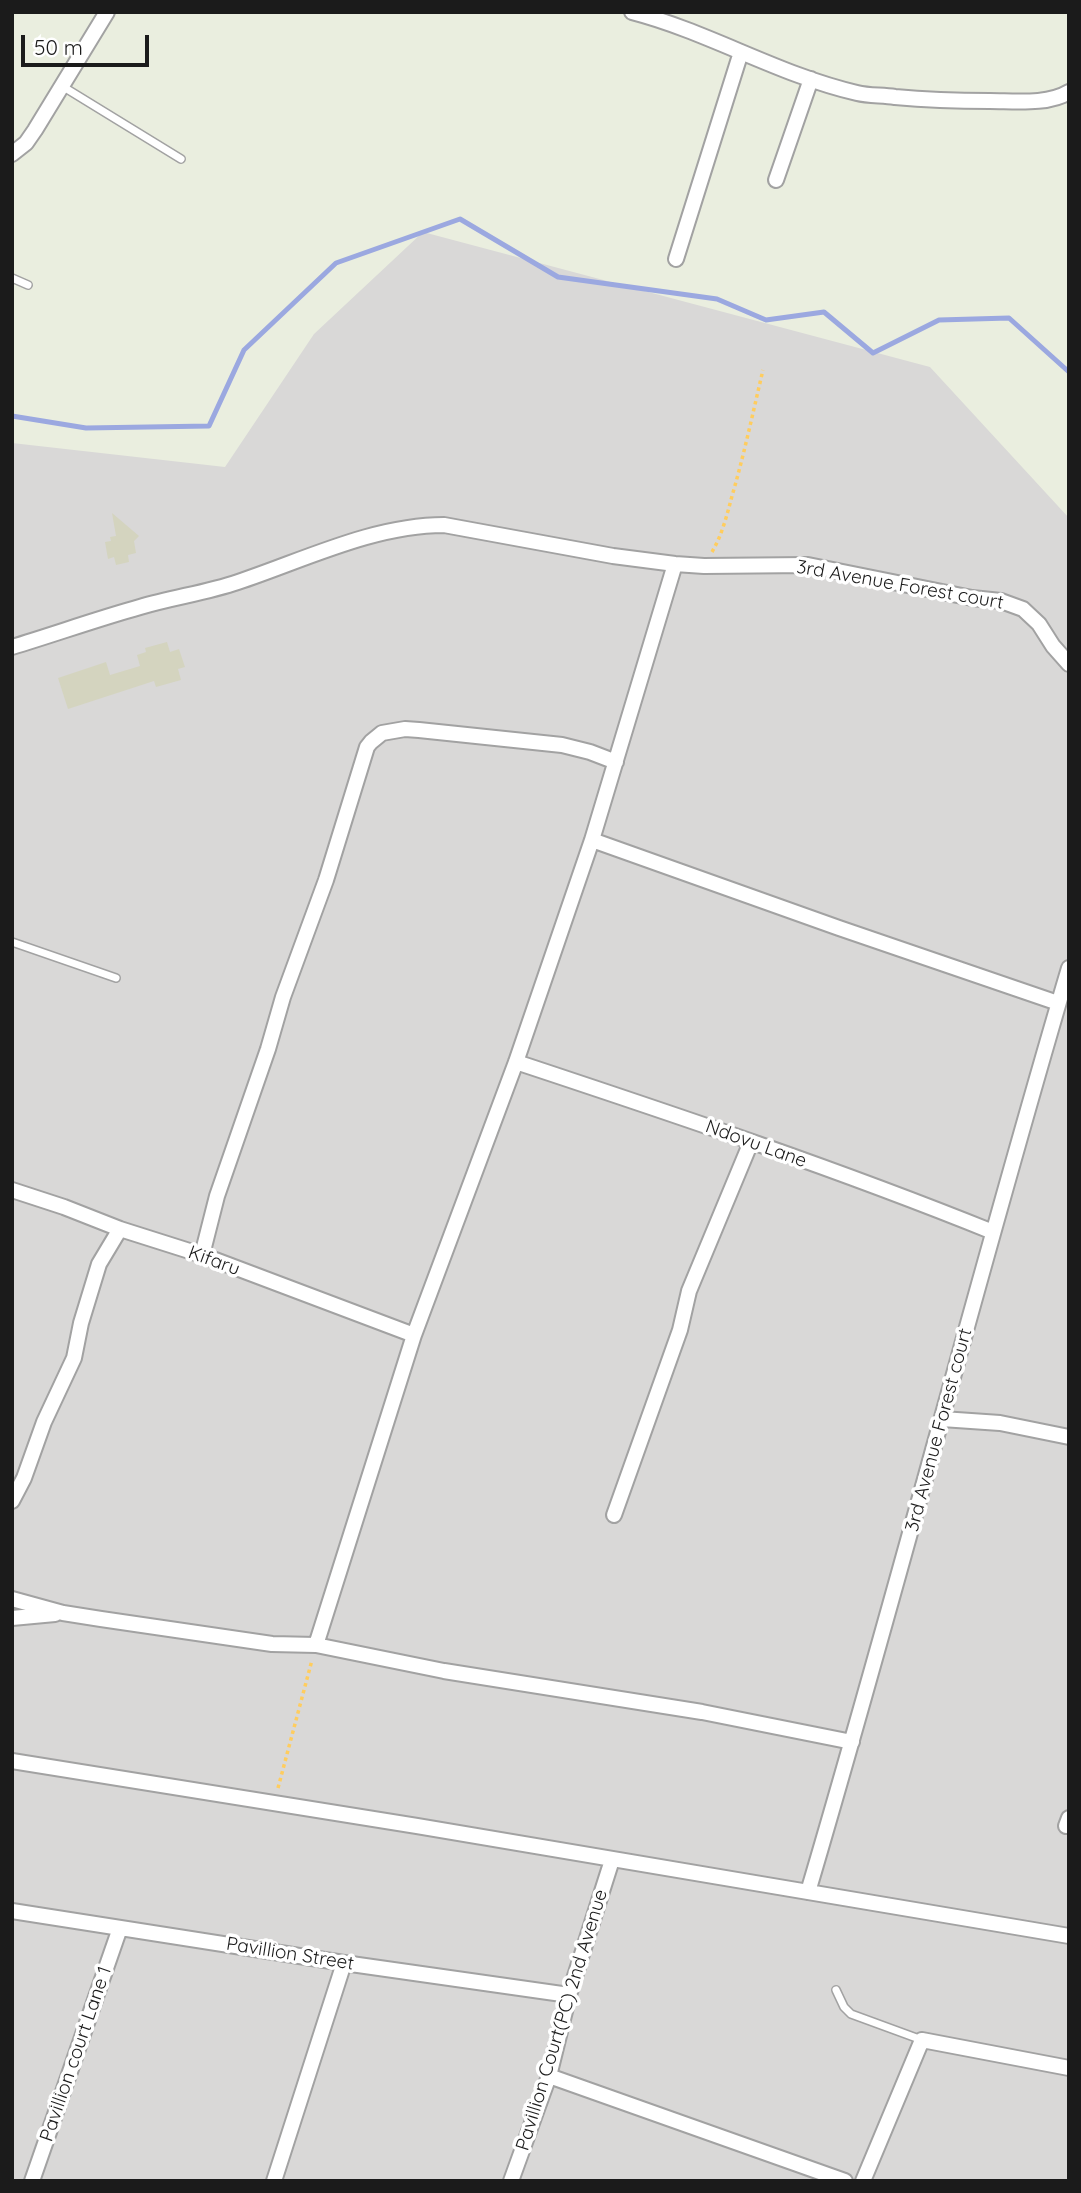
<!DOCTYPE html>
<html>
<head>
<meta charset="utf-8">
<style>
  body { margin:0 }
  #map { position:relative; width:1081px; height:2193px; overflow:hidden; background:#eaeedf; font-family:Quicksand,sans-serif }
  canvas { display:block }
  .frame { position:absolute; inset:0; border:14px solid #1b1b1b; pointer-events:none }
  .scale { position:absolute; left:21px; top:35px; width:128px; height:32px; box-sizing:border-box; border:4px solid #1b1b1b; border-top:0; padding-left:9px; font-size:21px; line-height:24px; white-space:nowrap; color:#1b1b1b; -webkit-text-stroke:5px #fff; paint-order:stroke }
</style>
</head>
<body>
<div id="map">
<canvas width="1081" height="2193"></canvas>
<div class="frame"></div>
<div class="scale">50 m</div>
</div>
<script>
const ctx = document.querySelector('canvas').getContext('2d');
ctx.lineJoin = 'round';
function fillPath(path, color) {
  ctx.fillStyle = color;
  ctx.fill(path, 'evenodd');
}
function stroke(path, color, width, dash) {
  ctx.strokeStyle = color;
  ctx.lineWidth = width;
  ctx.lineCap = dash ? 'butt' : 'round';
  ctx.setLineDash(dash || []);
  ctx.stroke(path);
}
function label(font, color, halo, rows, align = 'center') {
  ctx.font = font + ' Quicksand,sans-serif';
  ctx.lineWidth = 7;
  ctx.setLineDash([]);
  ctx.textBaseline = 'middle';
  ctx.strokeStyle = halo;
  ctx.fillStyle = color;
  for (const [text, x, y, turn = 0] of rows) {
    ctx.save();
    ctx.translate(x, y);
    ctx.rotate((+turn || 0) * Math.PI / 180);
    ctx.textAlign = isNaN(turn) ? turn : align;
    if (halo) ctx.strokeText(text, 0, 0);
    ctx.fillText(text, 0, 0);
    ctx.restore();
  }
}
const residential = new Path2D(`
  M423,232l507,135 139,151v1663h-1057v-1738l213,24 89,-133z`);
const stream = new Path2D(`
  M12,416l74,12 123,-2 35,-76 92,-87 124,-44 98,58 159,22 49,21 58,-8 49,41 66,-33 70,-2 60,54`);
const building = new Path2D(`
  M112,513l27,23 -5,5 2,12 -8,2 1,7 -13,3 -2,-8 -6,2 -3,-17 6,-1 -1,-4 6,-1z
  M167,642l3,10 9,-3 6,18 -7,2 3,11 -25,7 -2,-6 -86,28 -10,-31 48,-16 4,13 30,-9 -3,-11 9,-3 -1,-4z`);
const path = new Path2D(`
  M712,552c10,-17 15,-37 20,-56 12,-41 21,-84 31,-126
  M278,1788l34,-128`);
const service = new Path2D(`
  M62,86l119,73
  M12,278l16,7
  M12,942l104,36
  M836,1990l8,17 7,7 71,26`);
const minor = new Path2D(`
  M632,12c77,20 147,63 225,81 12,3 25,2 38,4 32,3 63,4 95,4 24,0 58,4 79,-9
  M12,154l14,-11 9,-13 72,-118
  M776,180l35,-101
  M676,259l65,-207
  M12,647c43,-13 85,-28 128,-40 33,-10 66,-14 98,-25 66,-22 136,-57 206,-57l169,31 62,8 29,2 104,-1 164,33 29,3 22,8 16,15 14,22 16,18
  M592,840l247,88 219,75
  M516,1062c160,53 321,107 477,170
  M12,1190l52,17 56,22 82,26 212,80
  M202,1255l15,-59 51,-147 15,-52 43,-117 41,-133 4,-5 11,-9 23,-4 14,1 143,15 28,7 26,10
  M942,1419l58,4 69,14
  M12,1501l12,-23 20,-56 30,-64 7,-35 18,-59 21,-35
  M614,1515l66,-185 9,-39 62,-149
  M12,1599l51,14 38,6 171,25 44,1 128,26 258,41 150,30
  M12,1618l43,-4
  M316,1645l98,-310 102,-273 76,-222 83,-276
  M12,1761l405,65 652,110
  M1066,1826l3,-8
  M808,1892c91,-307 170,-617 261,-924
  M12,1911l332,52 225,32
  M549,2076l296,105
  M32,2181l88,-253
  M274,2181l70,-218
  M511,2181l38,-105 20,-81 43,-135
  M863,2181l59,-141 147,28`);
const streetNames = [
  ["3rd Avenue Forest court",900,585,10],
  ["Ndovu Lane",756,1144,20],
  ["Kifaru",214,1261,20],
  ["3rd Avenue Forest court",939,1430,-75],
  ["Pavillion Street",290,1954,9],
  ["Pavillion Court(PC) 2nd Avenue",562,2020,-73],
  ["Pavillion court Lane 1",76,2054,-71]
];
fillPath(residential, '#d9d8d7');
stroke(stream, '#9ba8e0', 5);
fillPath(building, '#d4d4bf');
stroke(service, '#a2a2a2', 10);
stroke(minor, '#a2a2a2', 18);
stroke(path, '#ffcd5e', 3.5, [3.5, 3.5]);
stroke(service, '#fff', 7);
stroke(minor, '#fff', 14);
label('19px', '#1b1b1b', '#fff', streetNames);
</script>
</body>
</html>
